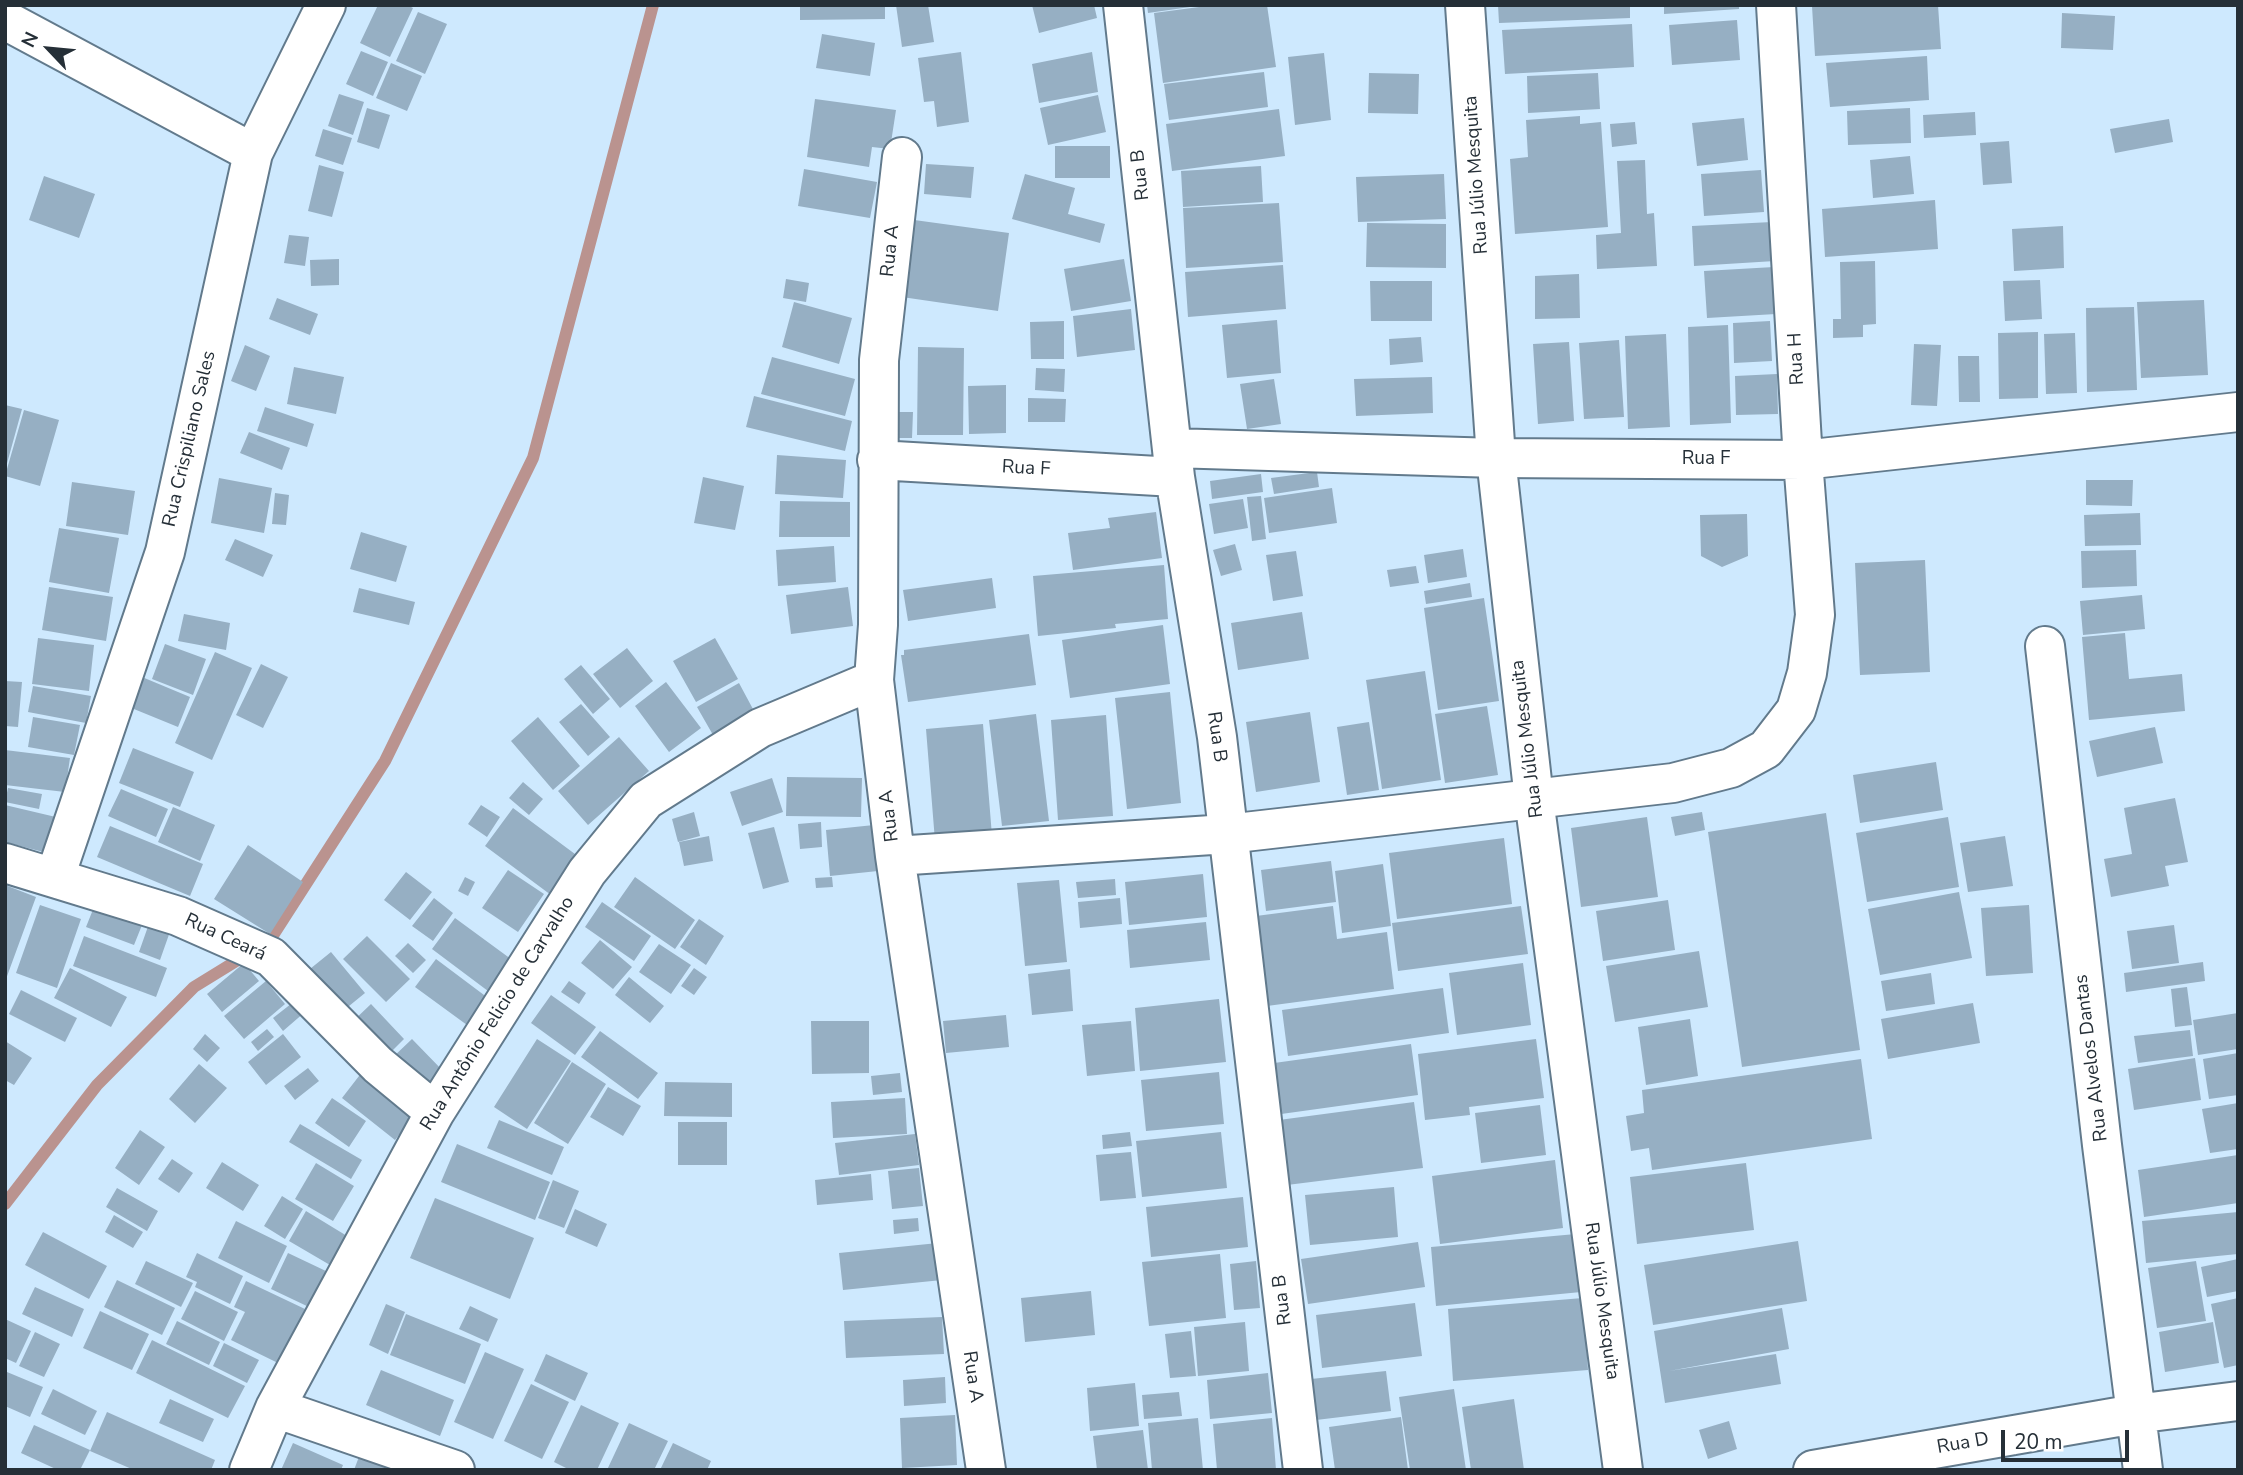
<!DOCTYPE html>
<html>
<head>
<meta charset="utf-8">
<style>
  body { margin:0 }
  #map { position:relative; width:2243px; height:1475px; overflow:hidden; background:#cee9fe; font-family:"Nunito Sans",sans-serif }
  canvas { display:block }
  .frame { position:absolute; inset:0; border:7px solid #252f37; pointer-events:none }
  .north { position:absolute; left:14px; top:14px; width:70px; height:70px; -webkit-text-stroke:5px #fff; paint-order:stroke; rotate:296deg; font-size:19px; font-weight:700; line-height:28px; text-align:center; color:#252f37 }
  .north::after { content:''; display:block; margin:auto; width:24px; height:32px; background:#252f37; clip-path:polygon(50% 0,100% 100%,50% 72%,0 100%) }
  .scale { position:absolute; left:2001px; top:1430px; width:128px; height:32px; box-sizing:border-box; border:4px solid #252f37; border-top:0; padding-left:9px; font-size:21px; line-height:24px; white-space:nowrap; color:#252f37; -webkit-text-stroke:5px #fff; paint-order:stroke }
</style>
</head>
<body>
<div id="map">
<canvas width="2243" height="1475"></canvas>
<div class="frame"></div>
<div class="north">N</div>
<div class="scale">20 m</div>
</div>
<script>
const ctx = document.querySelector('canvas').getContext('2d');
ctx.lineJoin = 'round';
function stroke(path, color, width, dash) {
  ctx.strokeStyle = color;
  ctx.lineWidth = width;
  ctx.lineCap = dash ? 'butt' : 'round';
  ctx.setLineDash(dash || []);
  ctx.stroke(path);
}
function fillPath(path, color) {
  ctx.fillStyle = color;
  ctx.fill(path, 'evenodd');
}
function label(font, color, halo, rows, align = 'center') {
  ctx.font = font + ' "Nunito Sans",sans-serif';
  ctx.lineWidth = 5;
  ctx.setLineDash([]);
  ctx.textBaseline = 'middle';
  ctx.strokeStyle = halo;
  ctx.fillStyle = color;
  for (const [text, x, y, turn = 0] of rows) {
    ctx.save();
    ctx.translate(x, y);
    ctx.rotate((+turn || 0) * Math.PI / 180);
    ctx.textAlign = isNaN(turn) ? turn : align;
    if (halo) ctx.strokeText(text, 0, 0);
    ctx.fillText(text, 0, 0);
    ctx.restore();
  }
}
const stream = new Path2D(`
  M261,945l9,-5 115,-179 148,-303 120,-453
  M5,1204l92,-119 97,-98 52,-32`);
const building = new Path2D(`
  M378,5h29l6,3 -23,49 -30,-14z
  M800,5h85v14l-85,1z
  M896,5h32l6,37 -32,5z
  M1032,5h62l3,13 -58,15z
  M1147,5h42l1,2 -42,6z
  M1214,5h53l9,62 -113,16 -9,-70z
  M1498,5h132v13l-131,5z
  M1664,5h75v4l-75,5z
  M1938,5l3,44 -126,7 -3,-50z
  M418,12l29,12 -22,50 -29,-13z
  M2062,13l53,3 -2,34 -52,-2z
  M1737,20l3,40 -68,5 -3,-40z
  M1632,24l2,43 -129,7 -3,-44z
  M822,34l53,9 -5,33 -54,-8z
  M361,51l27,11 -15,34 -27,-12z
  M961,52l8,70 -32,5 -3,-26 -10,1 -6,-44z
  M1092,52l6,40 -59,11 -7,-39z
  M1324,53l7,67 -36,5 -7,-68z
  M1927,56l2,44 -99,7 -4,-44z
  M391,63l31,13 -15,35 -31,-13z
  M1264,72l4,35 -99,13 -5,-36z
  M1369,73l50,1 -1,40 -50,-1z
  M1598,73l2,36 -72,4 -1,-37z
  M339,94l25,8 -11,33 -25,-9z
  M1098,95l8,37 -58,13 -8,-37z
  M815,99l81,11 -6,39 -18,-2 -3,20 -62,-10z
  M367,108l23,7 -11,34 -22,-7z
  M1910,108l1,35 -63,2 -1,-34z
  M1279,109l6,47 -113,15 -6,-47z
  M1975,112l1,23 -52,3 -1,-23z
  M1580,116v8l21,-2 7,105 -93,7 -5,-75 18,-2 -2,-37z
  M1744,118l4,42 -51,6 -5,-43z
  M2169,119l4,23 -58,11 -5,-24z
  M1635,122l2,22 -25,3 -2,-23z
  M323,129l29,9 -9,27 -28,-9z
  M2009,141l3,42 -29,2 -3,-42z
  M1055,146h55v32h-55z
  M1910,156l4,38 -41,4 -3,-38z
  M1645,160l2,54 7,-1 3,53 -60,3 -1,-34 25,-2 -4,-72z
  M926,164l48,3 -3,31 -47,-4z
  M319,165l25,7 -12,45 -24,-6z
  M1261,166l2,36 -80,5 -2,-36z
  M804,169l73,13 -7,36 -72,-12z
  M1761,170l3,42 -60,4 -3,-42z
  M1025,174l50,14 -7,26 37,10 -5,19 -88,-24z
  M1444,174l2,45 -88,3 -2,-45z
  M44,176l51,18 -16,44 -50,-18z
  M1935,200l3,49 -113,8 -3,-48z
  M1279,203l4,59 -97,6 -3,-60z
  M907,219l102,14 -11,78 -103,-15z
  M1772,222l3,39 -81,5 -2,-40z
  M1367,223l79,1v44l-80,-1z
  M2063,226l1,42 -50,3 -2,-42z
  M289,235l20,2 -4,29 -21,-3z
  M339,259v26l-28,1 -1,-26z
  M1124,259l7,42 -60,10 -7,-42z
  M1875,261l1,63 -13,1v12l-30,1v-19h8l-1,-57z
  M1283,265l3,44 -98,8 -3,-45z
  M1774,267l2,47 -69,4 -3,-47z
  M1579,274l1,44 -45,1v-43z
  M786,279l23,4 -3,19 -23,-4z
  M2040,280l2,39 -37,2 -2,-40z
  M1370,281h62v40h-61z
  M277,298l41,16 -8,21 -41,-16z
  M2204,300l4,75 -67,3 -4,-76z
  M794,302l58,16 -13,46 -57,-17z
  M2134,307l3,83 -50,2 -1,-84z
  M1131,309l4,41 -58,7 -4,-41z
  M1277,320l4,53 -54,5 -5,-53z
  M1064,321v38h-33l-1,-37z
  M1770,321l2,40 -38,2 -1,-40z
  M1728,325l3,98 -41,2 -2,-98z
  M2038,332v66l-39,1 -1,-66z
  M2075,333l2,60 -31,1 -2,-60z
  M1666,334l4,93 -42,2 -3,-93z
  M1421,337l2,25 -33,3 -1,-26z
  M1619,340l5,77 -40,2 -5,-76z
  M1569,342l5,79 -36,3 -5,-80z
  M1914,344l27,1 -4,61 -26,-1z
  M245,345l25,11 -14,35 -25,-10z
  M918,347l46,1 -1,87h-46z
  M1958,356h21l1,46h-21z
  M772,357l83,22 -10,37 -84,-22z
  M294,367l50,10 -8,37 -49,-10z
  M1036,368l29,1 -1,23 -29,-2z
  M1777,374l1,40 -42,1 -1,-39z
  M1432,377l1,36 -77,3 -2,-37z
  M1274,379l7,45 -34,5 -7,-45z
  M1006,385v48l-37,1 -1,-48z
  M754,396l98,25 -7,30 -99,-24z
  M1028,398l38,1 -1,23h-37z
  M5,405l17,4 -16,58h-1z
  M265,407l49,17 -7,23 -50,-16z
  M24,410l35,10 -19,66 -35,-10z
  M891,412h22l-1,26h-22z
  M249,432l41,16 -8,22 -42,-17z
  M777,455l69,5 -3,38 -68,-4z
  M1317,472l2,15 -45,7 -3,-16z
  M1261,474l2,18 -51,7 -2,-18z
  M703,477l41,9 -9,44 -41,-7z
  M219,478l53,10 -8,45 -53,-10z
  M2086,480h47l-1,26 -46,-1z
  M72,482l63,9 -7,44 -62,-9z
  M1332,488l5,35 -68,10 -5,-35z
  M275,493l14,2 -3,30 -14,-1z
  M1261,496l5,43 -14,2 -5,-44z
  M1243,499l5,29 -34,6 -5,-30z
  M780,501l70,1v35h-71z
  M1156,512l6,46 -89,12 -5,-37 42,-5 -2,-10z
  M2140,513l1,32 -56,1 -1,-31z
  M1747,514l1,42 -26,11 -21,-11 -1,-41z
  M59,528l60,10 -10,55 -60,-11z
  M361,532l46,14 -11,36 -46,-13z
  M235,539l38,16 -10,22 -38,-17z
  M1235,544l7,26 -21,6 -8,-26z
  M834,546l2,36 -58,4 -2,-36z
  M1463,549l4,28 -39,6 -4,-28z
  M2136,550l1,36 -55,2 -1,-37z
  M1296,551l7,45 -30,5 -7,-46z
  M1925,560l5,112 -70,3 -5,-112z
  M1164,565l4,54 -53,5 1,4 -78,8 -5,-60z
  M1416,566l3,17 -29,4 -3,-17z
  M992,578l4,30 -88,13 -5,-31z
  M1470,583l2,14 -46,7 -2,-13z
  M49,587l64,10 -7,44 -64,-11z
  M848,587l5,39 -62,8 -5,-39z
  M359,588l56,14 -6,23 -56,-13z
  M2142,595l3,34 -62,6 -3,-34z
  M1484,598l15,103 -61,9 -14,-102z
  M1302,612l7,47 -71,11 -7,-47z
  M184,614l46,9 -4,27 -48,-9z
  M1163,625l7,59 -100,14 -8,-58z
  M2125,633l4,46 53,-5 3,37 -96,9 -7,-83z
  M1029,634l7,51 -128,17 -7,-47h3v-5z
  M38,638l56,7 -5,46 -57,-7z
  M715,638l23,41 -42,23 -23,-41z
  M165,644l41,15 -13,36 -41,-16z
  M627,648l26,33 -33,27 -27,-34z
  M215,652l37,16 -40,92 -37,-17z
  M261,664l27,13 -25,51 -27,-13z
  M581,665l29,34 -17,15 -29,-35z
  M1425,671l16,109 -59,9 -16,-109z
  M142,677l48,20 -12,30 -49,-20z
  M5,681l17,1 -4,45 -13,-1z
  M666,682l35,46 -32,24 -34,-46z
  M739,683l15,28 -41,24 -16,-28z
  M33,686l58,10 -5,27 -58,-11z
  M1170,692l11,111 -54,6 -12,-111z
  M581,704l29,33 -22,19 -29,-34z
  M1487,706l11,69 -53,8 -10,-69z
  M1310,712l10,70 -64,10 -10,-70z
  M1036,714l13,107 -47,5 -13,-106z
  M1106,715l7,101 -55,4 -7,-100z
  M33,717l47,8 -6,30 -46,-8z
  M538,717l42,49 -27,24 -42,-49z
  M1369,722l10,68 -32,5 -10,-68z
  M983,724l9,112 -57,5 -9,-112z
  M2155,727l8,36 -66,14 -8,-36z
  M619,737l30,34 -61,54 -30,-34z
  M133,748l61,24 -14,35 -61,-24z
  M5,750l65,8 -5,34 -60,-7z
  M1936,762l7,48 -83,13 -7,-48z
  M787,777l75,1 -1,39 -75,-1z
  M772,778l11,34 -41,14 -12,-34z
  M523,782l20,17 -14,16 -20,-17z
  M8,788l34,6 -3,15 -34,-7z
  M121,789l47,20 -12,28 -48,-21z
  M2175,798l13,64 -23,4 4,20 -58,11 -7,-38 28,-5 -8,-46z
  M5,805l55,13 -9,36 -46,-12z
  M481,805l19,12 -13,20 -19,-13z
  M173,807l42,18 -15,36 -42,-19z
  M513,808l66,49 -28,38 -66,-49z
  M694,812l6,24 -22,6 -6,-23z
  M1702,812l3,18 -30,6 -4,-19z
  M1826,813l34,237 -118,17 -34,-235z
  M1647,817l11,80 -77,10 -10,-79z
  M1948,817l11,70 -92,15 -11,-69z
  M821,822l1,25 -22,2 -2,-25z
  M874,825l4,46 -48,5 -4,-46z
  M110,826l93,38 -13,32 -93,-39z
  M774,827l15,55 -26,7 -15,-56z
  M709,836l4,25 -29,5 -5,-24z
  M2005,836l8,50 -45,6 -8,-49z
  M1504,838l8,66 -115,15 -8,-66z
  M248,845l55,37 -33,52 -56,-35z
  M1331,861l5,41 -70,9 -5,-41z
  M1383,864l8,62 -49,7 -7,-62z
  M508,870l36,24 -26,38 -36,-24z
  M406,872l26,20 -22,28 -26,-20z
  M1203,874l4,43 -78,8 -4,-43z
  M465,877l10,5 -7,14 -10,-5z
  M635,877l60,43 -20,29 -61,-42z
  M832,877l1,10 -17,1 -1,-10z
  M1115,879l1,16 -38,3 -2,-16z
  M1059,880l8,82 -42,4 -8,-83z
  M5,885l31,12 -30,82 -1,-1z
  M1959,892l13,66 -92,17 -12,-66z
  M98,897l48,18 -12,30 -48,-18z
  M434,898l19,15 -20,28 -21,-15z
  M1120,898l2,26 -42,4 -2,-26z
  M1668,900l7,50 -72,11 -7,-50z
  M602,902l49,34 -17,25 -49,-34z
  M40,905l41,14 -24,69 -41,-15z
  M2029,905l4,68 -47,3 -5,-68z
  M1333,906l4,33 50,-7 7,57 -127,17 -11,-90z
  M1521,906l7,48 -130,17 -6,-48z
  M151,918l21,8 -12,34 -21,-8z
  M455,918l60,44 -23,32 -60,-45z
  M699,919l25,17 -18,29 -26,-18z
  M1206,922l4,38 -80,8 -3,-38z
  M2174,925l5,38 -47,6 -5,-38z
  M84,936l83,32 -11,29 -83,-31z
  M367,936l43,43 -24,23 -43,-43z
  M600,940l32,27 -19,22 -32,-26z
  M408,943l18,17 -13,13 -18,-17z
  M659,944l32,21 -20,29 -32,-22z
  M1699,951l9,56 -93,15 -9,-56z
  M331,952l34,41 -27,22 -33,-42z
  M436,959l52,39 -21,27 -52,-38z
  M2203,962l2,19 -79,11 -2,-19z
  M244,963l15,18 -37,31 -15,-18z
  M1523,963l8,62 -74,10 -8,-62z
  M70,968l57,29 -16,30 -57,-29z
  M694,968l13,9 -13,18 -13,-9z
  M1070,969l3,42 -41,4 -4,-41z
  M1931,973l4,31 -49,7 -5,-30z
  M629,977l35,29 -14,17 -35,-28z
  M266,981l19,23 -41,35 -20,-23z
  M569,981l17,12 -7,11 -18,-12z
  M2187,987l5,38 -17,2 -4,-38z
  M1443,988l6,45 -161,23 -6,-46z
  M21,990l56,28 -12,24 -56,-28z
  M551,995l45,32 -21,28 -44,-32z
  M1219,999l7,63 -86,9 -5,-63z
  M296,1000l9,12 -22,19 -10,-13z
  M1973,1003l7,40 -92,16 -7,-40z
  M371,1004l33,35 -20,20 -34,-35z
  M2238,1013v36l-40,6 -5,-35z
  M1006,1015l3,32 -63,6 -3,-32z
  M1690,1019l8,57 -52,9 -8,-58z
  M811,1021h58v52l-57,1z
  M1131,1021l4,50 -48,5 -5,-51z
  M267,1029l7,8 -16,14 -7,-9z
  M2190,1030l3,26 -55,7 -4,-27z
  M600,1031l58,42 -20,26 -57,-42z
  M205,1034l15,14 -13,14 -14,-13z
  M283,1034l18,23 -35,28 -18,-23z
  M412,1039l33,34 -21,20 -33,-34z
  M537,1039l34,22 -44,68 -33,-22z
  M1536,1039l8,59 -75,9 1,8 -45,5 -7,-66z
  M5,1041l27,17 -18,27 -9,-5z
  M1411,1044l7,51 -144,20 -7,-51z
  M2238,1053v42l-29,4 -6,-40z
  M2195,1058l6,42 -67,10 -6,-41z
  M1861,1059l11,80 -220,31 -3,-22 -18,3 -5,-35 18,-3 -2,-23z
  M572,1062l34,22 -38,60 -34,-21z
  M199,1064l28,24 -32,35 -26,-24z
  M366,1067l53,43 -24,30 -53,-42z
  M308,1068l11,13 -24,19 -11,-14z
  M1219,1072l5,52 -78,7 -5,-51z
  M900,1073l2,19 -29,3 -2,-19z
  M665,1082l67,1v34l-68,-1z
  M608,1087l33,19 -18,30 -33,-19z
  M332,1098l34,23 -17,26 -34,-24z
  M905,1098l2,36 -74,4 -2,-36z
  M1414,1102l9,66 -136,17 -8,-65z
  M2238,1103v46l-28,4 -8,-44z
  M1540,1105l6,50 -65,8 -6,-50z
  M499,1120l65,27 -12,28 -65,-27z
  M678,1122h49v43h-49z
  M300,1124l62,36 -11,19 -62,-37z
  M140,1130l25,17 -26,38 -24,-17z
  M1130,1132l2,14 -29,3 -1,-14z
  M1221,1132l6,56 -85,9 -6,-56z
  M915,1134l4,31 -80,10 -4,-32z
  M457,1144l93,38 -15,38 -94,-38z
  M1131,1152l5,46 -36,3 -4,-46z
  M2238,1155v48l-94,14 -6,-47z
  M172,1159l21,14 -14,20 -21,-14z
  M1555,1160l8,68 -123,16 -8,-68z
  M222,1162l37,23 -16,26 -37,-23z
  M316,1163l38,23 -21,35 -38,-22z
  M1746,1163l8,67 -117,14 -7,-67z
  M919,1168l4,38 -31,3 -4,-38z
  M871,1174l2,26 -56,5 -2,-25z
  M553,1180l26,11 -15,37 -26,-10z
  M1394,1187l4,50 -88,8 -5,-50z
  M117,1188l41,23 -11,20 -41,-24z
  M282,1196l21,13 -18,30 -21,-13z
  M1243,1197l5,50 -97,10 -5,-50z
  M435,1198l99,40 -24,61 -100,-41z
  M575,1209l32,15 -10,23 -32,-14z
  M306,1211l41,25 -17,29 -41,-24z
  M2238,1212v42l-92,9 -4,-42z
  M114,1215l29,17 -10,16 -28,-16z
  M918,1218l1,13 -25,3 -1,-14z
  M236,1221l51,25 -18,37 -51,-25z
  M43,1232l64,34 -18,33 -64,-34z
  M1576,1234l5,58 -145,14 -5,-59z
  M1798,1241l9,60 -154,24 -9,-60z
  M1418,1242l7,45 -117,17 -7,-45z
  M938,1243l4,37 -99,10 -4,-37z
  M197,1253l46,23 -13,28 -35,-17 2,-5 -11,-5z
  M288,1253l40,19 -17,36 -40,-19z
  M1220,1254l6,64 -77,8 -7,-64z
  M2238,1259v32l-31,6 -6,-30z
  M146,1261l47,22 -12,24 -46,-23z
  M1256,1261l4,47 -26,2 -4,-46z
  M2196,1261l10,60 -49,7 -9,-60z
  M117,1280l58,28 -13,27 -58,-28z
  M246,1281l59,28 -27,54 -47,-23 14,-28 -11,-5z
  M35,1287l49,22 -12,28 -50,-23z
  M195,1291l43,21 -14,29 -43,-22z
  M1091,1291l4,44 -70,7 -4,-44z
  M1583,1298l5,72 -135,11 -5,-72z
  M2238,1298v67l-14,3 -13,-64z
  M1415,1303l7,53 -100,12 -6,-53z
  M386,1304l19,8 -17,42 -19,-9z
  M470,1306l28,13 -10,23 -29,-13z
  M1782,1308l7,41 -120,22 107,-17 5,30 -116,19 -11,-72z
  M100,1311l49,23 -17,36 -49,-22z
  M406,1314l75,30 -16,40 -75,-29z
  M942,1317l2,37 -98,4 -2,-37z
  M5,1319l26,12 -15,32 -11,-5z
  M177,1321l43,21 -11,23 -43,-21z
  M1245,1322l4,49 -51,5 -4,-49z
  M2213,1322l6,41 -54,9 -6,-40z
  M1191,1331l5,45 -26,2 -5,-44z
  M35,1332l25,12 -16,33 -25,-11z
  M152,1340l93,46 -17,32 -92,-45z
  M224,1343l35,17 -12,23 -34,-17z
  M485,1352l39,17 -31,70 -39,-17z
  M546,1354l42,19 -13,28 -41,-20z
  M381,1370l73,30 -14,36 -74,-31z
  M1386,1371l5,40 -75,9 -5,-41z
  M7,1372l36,15 -13,30 -25,-11z
  M1268,1373l4,40 -62,6 -3,-39z
  M945,1377l1,26 -42,3 -1,-26z
  M1135,1383l4,43 -49,5 -3,-43z
  M531,1384l38,18 -27,57 -38,-18z
  M53,1389l44,22 -12,24 -44,-21z
  M1454,1389l12,81h-56l-11,-73z
  M1179,1392l3,24 -38,3 -2,-24z
  M170,1399l44,20 -11,23 -44,-19z
  M1514,1399l10,71h-53l-9,-63z
  M581,1405l38,18 -22,47h-27l-16,-8z
  M107,1412l108,48 -4,10h-77l-44,-19z
  M955,1415l2,50 -55,3 -2,-50z
  M1401,1417l7,53h-73l-6,-43z
  M1198,1418l5,52h-51l-4,-47z
  M1272,1418l4,52h-59l-4,-46z
  M1729,1421l8,28 -29,10 -9,-29z
  M629,1423l39,18 -14,29h-47z
  M34,1425l56,25 -10,20h-22l-37,-17z
  M1143,1430l5,40h-51l-4,-34z
  M293,1443l50,22 -2,5h-60z
  M673,1443l38,18 -4,9h-47z
  M360,1454l28,11 -2,5h-32z`);
const minor = new Path2D(`
  M1123,5l52,472 42,260 86,733
  M5,20l248,133
  M902,157l-23,203 -1,265 -4,55 21,176 91,614
  M1172,448l324,10 307,2 435,-48
  M877,460l298,17
  M2045,646l57,499 41,325
  M895,856l332,-22 446,-51 58,-15 35,-19 30,-39 11,-37 8,-58 -12,-155 -27,-455
  M5,863l173,53 93,41 107,108 57,47
  M55,877l110,-325 88,-399 73,-148
  M275,1408l180,62
  M249,1470l26,-62 160,-296 152,-240 59,-72 114,-72 114,-48
  M1813,1470l322,-56 103,-13`);
const tertiary = new Path2D(`
  M1465,5l31,453 38,341 89,671`);
const streetNames = [
  ["Rua B",1141,175,-96],
  ["Rua Júlio Mesquita",1477,175,-94],
  ["Rua A",891,251,-84],
  ["Rua H",1797,359,-93],
  ["Rua Crispiliano Sales",190,439,-77],
  ["Rua F",1706,459],
  ["Rua F",1026,469,3],
  ["Rua B",1216,737,82],
  ["Rua Júlio Mesquita",1528,739,-97],
  ["Rua A",890,816,-97],
  ["Rua Ceará",225,938,25],
  ["Rua Antônio Felicio de Carvalho",498,1014,-58],
  ["Rua Alvelos Dantas",2092,1058,-97],
  ["Rua B",1283,1300,-97],
  ["Rua Júlio Mesquita",1601,1301,82],
  ["Rua A",972,1377,82],
  ["Rua D",1963,1444,-10]
];
stroke(stream, '#ba938f', 12);
fillPath(building, '#96afc3');
stroke(minor, '#627a8c', 42);
stroke(tertiary, '#627a8c', 42);
stroke(minor, '#fff', 38);
stroke(tertiary, '#fff', 38);
label('19px', '#252f37', '#fff', streetNames);
</script>
</body>
</html>
